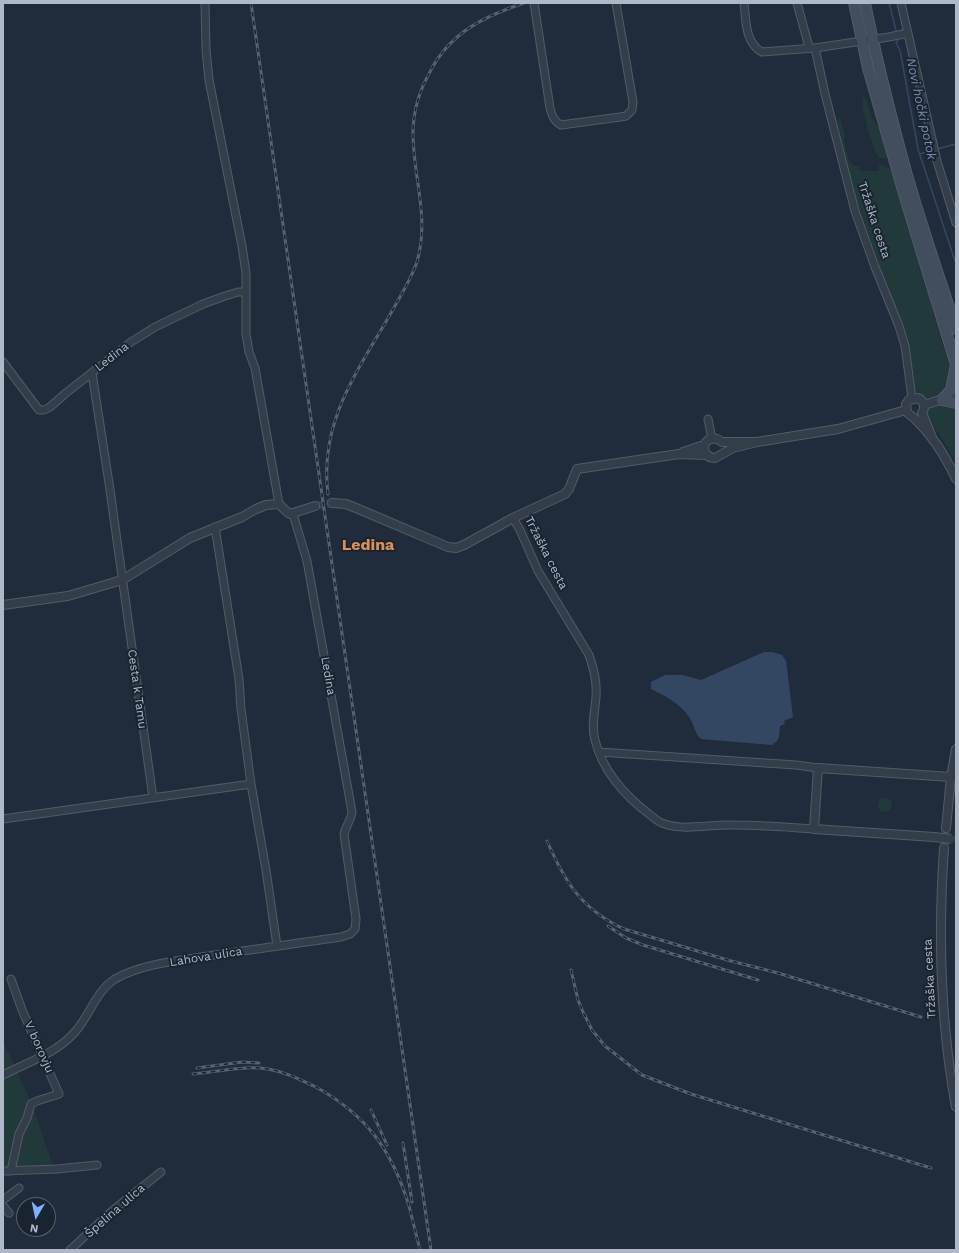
<!DOCTYPE html>
<html>
<head>
<meta charset="utf-8">
<style>
  body { margin:0 }
  #map { position:relative; width:959px; height:1253px; overflow:hidden; background:#202c3b; font-family:"Work Sans",sans-serif }
  canvas { display:block }
  .frame { position:absolute; inset:0; border:4px solid #afb8c7; pointer-events:none }
  .north { position:absolute; left:16px; top:1197px; width:40px; height:40px; box-sizing:border-box; background:#1a2330; border:1px solid #565f6c; border-radius:50%; rotate:189deg; font-size:11px; font-weight:700; line-height:16px; text-align:center; color:#afb8c7 }
  .north::after { content:''; display:block; margin:auto; width:14px; height:18px; background:#7eaffd; clip-path:polygon(50% 0,100% 100%,50% 72%,0 100%) }
</style>
</head>
<body>
<div id="map">
<canvas width="959" height="1253"></canvas>
<div class="frame"></div>
<div class="north">N</div>
</div>
<script>
const ctx = document.querySelector('canvas').getContext('2d');
ctx.lineJoin = 'round';
function fillPath(path, color) {
  ctx.fillStyle = color;
  ctx.fill(path, 'evenodd');
}
function stroke(path, color, width, dash) {
  ctx.strokeStyle = color;
  ctx.lineWidth = width;
  ctx.lineCap = dash ? 'butt' : 'round';
  ctx.setLineDash(dash || []);
  ctx.stroke(path);
}
function label(font, color, halo, rows, align = 'center') {
  ctx.font = font + ' "Work Sans",sans-serif';
  ctx.lineWidth = 4;
  ctx.setLineDash([]);
  ctx.textBaseline = 'middle';
  ctx.strokeStyle = halo;
  ctx.fillStyle = color;
  for (const [text, x, y, turn = 0] of rows) {
    ctx.save();
    ctx.translate(x, y);
    ctx.rotate((+turn || 0) * Math.PI / 180);
    ctx.textAlign = isNaN(turn) ? turn : align;
    if (halo) ctx.strokeText(text, 0, 0);
    ctx.fillText(text, 0, 0);
    ctx.restore();
  }
}
const green = new Path2D(`
  M863,97l4,4 5,17 13,20 5,21 -11,-1c-6,-8 -19,-53 -16,-61z
  M840,118l5,17 -1,5 5,21 4,4 6,2 1,4h19v-6l6,1 3,2 5,4 3,8 4,18 29,93 4,23 18,57v11l-12,14 -15,2 -9,-9 -3,-24 -8,-39 -15,-33 -34,-97 -18,-75z
  M944,403l12,4v57l-8,-16 -22,-33 2,-6z
  M878 805a7 7 0 1 1 14 0a7 7 0 1 1-14 0Z
  M3,1041l29,63 21,62 -50,2z`);
const water = new Path2D(`
  M764,652h8l10,3 4,6 7,56 -9,4 1,3 -5,2 -1,11 -2,4 -5,4 -71,-6c-7,-6 -7,-16 -12,-22 -9,-14 -24,-21 -38,-28v-7l14,-7h18l18,5z`);
const stream = new Path2D(`
  M889,3l8,31
  M898,37v3l-2,3 4,7 18,99 38,115
  M937,149l19,-5
  M920,154l13,-4`);
const tertiaryTunnel = new Path2D(`
  M315,506l17,-3
  M944,848l2,-20`);
const minor = new Path2D(`
  M205,3l1,47 3,30 33,166 4,27v61l3,18 6,16 24,136
  M534,3l16,105c2,8 4,13 11,17l59,-8 6,-1 6,-6 1,-8 -17,-99
  M744,3c2,17 1,40 18,49l53,-4 74,-11 19,-4
  M797,3l12,44
  M901,3l36,158 19,62
  M815,48l10,46 30,117 20,56 24,59 6,20 7,52
  M3,362l36,48h5l6,-3 16,-14 65,-51 24,-15 48,-23 22,-8 13,-4h8
  M92,373l17,110 44,315
  M708,419l4,20
  M513,518l7,12 18,41 51,84c5,15 8,26 7,42 -1,14 -5,28 -1,43 7,30 30,56 54,74 5,4 10,9 16,10 20,7 47,0 69,1 27,0 53,2 80,4
  M215,527l24,152 2,30 10,75 15,86 11,76
  M599,752l197,13 22,3
  M3,819l248,-35
  M11,979l11,31 37,84 -22,7 -6,3 -4,14 -8,16 -8,37
  M3,1075c25,-13 54,-22 72,-43 15,-17 21,-41 40,-53 28,-16 69,-19 100,-24 42,-6 84,-12 126,-18l9,-3 5,-5 1,-10 -12,-85c2,-8 7,-14 8,-22l-45,-251 -14,-47
  M3,1171l54,-2 40,-4
  M3,1200l16,-12
  M3,1206l6,7
  M70,1250l42,-39 49,-39`);
const tertiary = new Path2D(`
  M924,405l32,-10
  M933,440l-11,-27c4,-6 2,-12 -4,-15l-9,2 -3,4 1,8c2,3 5,4 7,6 18,17 32,39 42,61
  M757,442h-35c-7,-6 -17,-4 -18,6 1,7 5,10 11,10l18,-10 24,-6 81,-13 68,-19
  M683,452l21,-7
  M332,503l14,1 10,4 92,39 8,1 8,-3 49,-27 52,-24 4,-5 8,-20 102,-15 27,1
  M3,605l65,-9 54,-16 68,-42 52,-21 14,-8 10,-4 13,-1 7,7 4,3 25,-8
  M946,828l5,-51 5,-28
  M934,837l-120,-8 4,-61 133,9
  M944,848c-6,87 -4,173 12,259`);
const secondary = new Path2D(`
  M854,3l14,65 37,129 51,168
  M865,3c11,55 25,110 40,165 15,54 34,108 51,161
  M942,400l9,-10 5,-25
  M942,400l14,3`);
const rail = new Path2D(`
  M251,3l180,1247
  M328,494c-9,-72 29,-122 63,-181 9,-17 20,-33 26,-51 13,-45 -4,-84 -4,-129 0,-22 7,-44 18,-63 20,-38 54,-54 93,-67
  M547,841c18,41 34,68 77,88l107,32 47,12 143,44
  M608,926l18,12 17,7 115,35
  M571,970l7,30 5,12 9,18 13,16 37,29 49,19 240,74
  M197,1068l45,-6 17,1
  M193,1074c24,-2 51,-9 75,-5 17,3 31,10 46,17 52,28 78,64 95,120
  M371,1110l16,35
  M403,1143l9,59
  M408,1202l12,48`);
const tertiaryBridge = new Path2D(`
  M934,837l17,2`);
const streetNames = [
  ["Tržaška cesta",874,220,72],
  ["Ledina",112,357,-38],
  ["Tržaška cesta",546,553,63],
  ["Ledina",328,676,80],
  ["Cesta k Tamu",137,689,82],
  ["Lahova ulica",206,957,-9],
  ["Tržaška cesta",930,979,-93],
  ["V borovju",39,1047,66],
  ["Špelina ulica",115,1211,-41]
];
const waterNames = [
  ["Novi hočki potok",921,109,78]
];
const districtNames = [
  ["Ledina",368,545]
];
fillPath(green, '#22393c');
fillPath(water, '#334763');
stroke(stream, '#334763', 1.5);
stroke(tertiaryTunnel, '#354150', 8, [8, 4]);
stroke(minor, '#525b69', 9);
stroke(tertiary, '#525b69', 10);
stroke(secondary, '#525b69', 12);
stroke(minor, '#343e4b', 7);
stroke(tertiary, '#343e4b', 8);
stroke(secondary, '#424d5e', 10);
stroke(rail, '#566272', 3);
stroke(rail, '#1a2330', 1.5, [4.5]);
stroke(tertiaryBridge, '#525b69', 10, []);
stroke(tertiaryBridge, '#343e4b', 8);
label('12px', '#afb8c7', '#1a2330', streetNames);
label('italic 13px', '#758eb1', '#1a2330', waterNames);
label('bold 16px', '#d99058', '#1a2330', districtNames);
</script>
</body>
</html>
